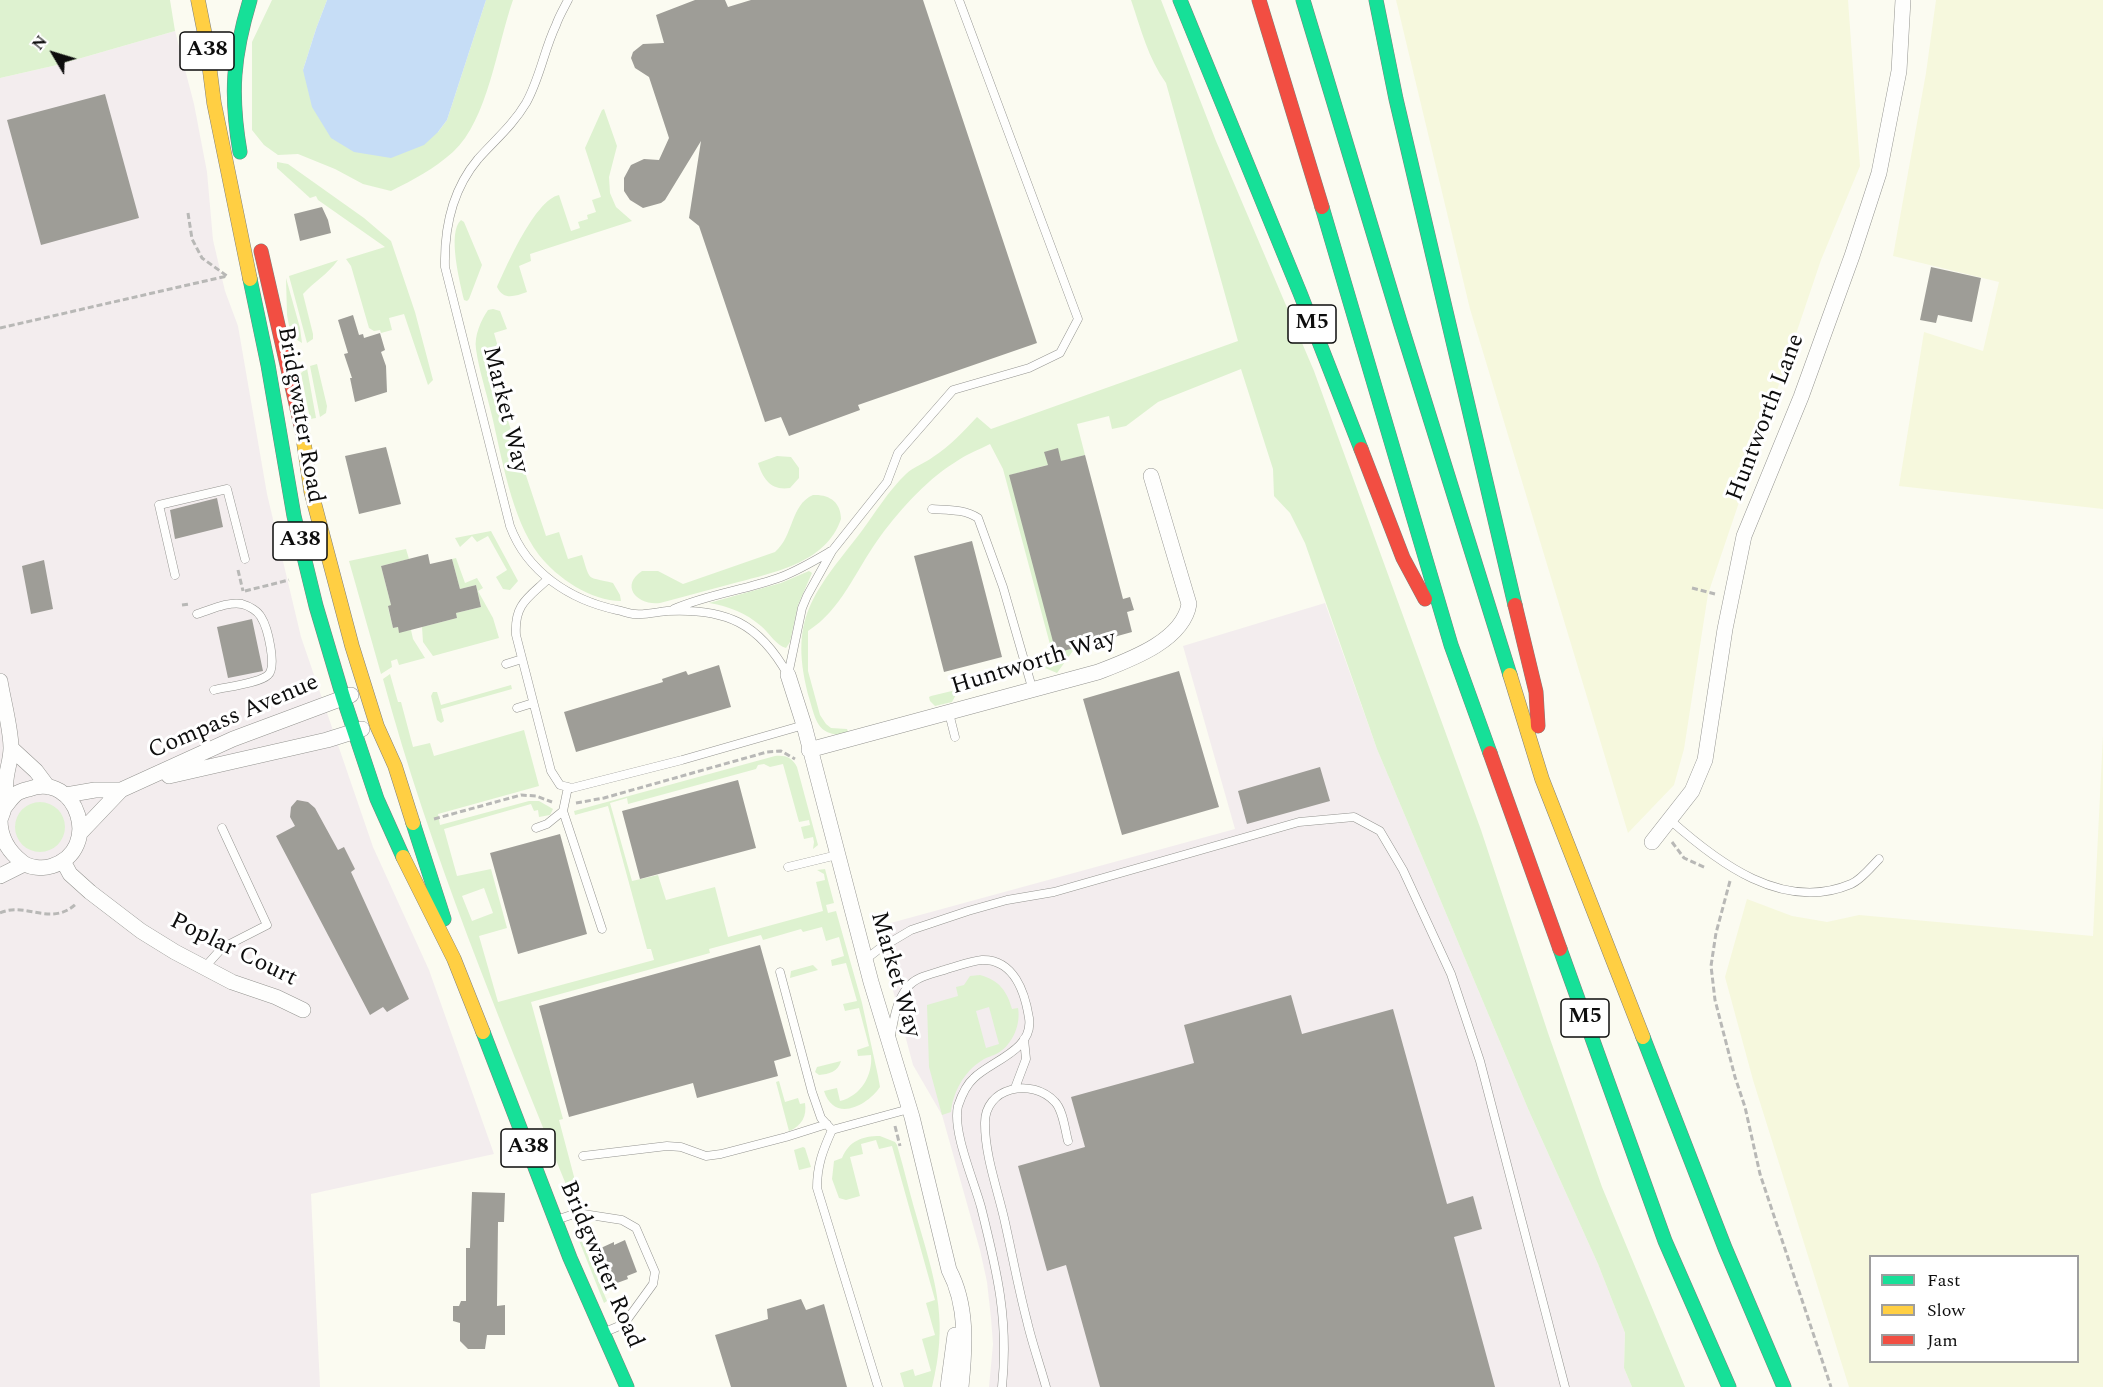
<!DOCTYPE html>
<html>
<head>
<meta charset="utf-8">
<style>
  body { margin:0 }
  #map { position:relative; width:2103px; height:1387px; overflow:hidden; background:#fbfbf1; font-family:Spectral,serif }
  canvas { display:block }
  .legend { position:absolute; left:1869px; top:1255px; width:210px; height:108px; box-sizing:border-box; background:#fff; border:2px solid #9e9e9e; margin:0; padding:8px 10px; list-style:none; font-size:18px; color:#0d0d0d }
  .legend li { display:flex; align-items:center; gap:12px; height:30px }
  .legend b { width:30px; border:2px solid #9e9e9e }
  .north { position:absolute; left:24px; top:24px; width:60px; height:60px; -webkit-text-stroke:4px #fff; paint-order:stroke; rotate:308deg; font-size:16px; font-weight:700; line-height:24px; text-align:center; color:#0d0d0d }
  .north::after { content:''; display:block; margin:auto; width:21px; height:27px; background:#0d0d0d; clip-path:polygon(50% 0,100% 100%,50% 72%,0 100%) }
</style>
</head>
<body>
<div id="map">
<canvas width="2103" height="1387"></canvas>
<ul class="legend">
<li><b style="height:8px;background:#16e098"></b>Fast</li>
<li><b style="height:8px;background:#ffcf43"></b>Slow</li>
<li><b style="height:8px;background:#f24e42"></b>Jam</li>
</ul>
<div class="north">N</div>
</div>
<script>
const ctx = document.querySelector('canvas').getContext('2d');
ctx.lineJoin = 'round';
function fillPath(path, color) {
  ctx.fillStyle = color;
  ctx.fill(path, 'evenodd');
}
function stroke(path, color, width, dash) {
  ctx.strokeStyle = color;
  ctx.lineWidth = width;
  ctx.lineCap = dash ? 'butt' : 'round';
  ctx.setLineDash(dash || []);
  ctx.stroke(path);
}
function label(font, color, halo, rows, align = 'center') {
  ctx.font = font + ' Spectral,serif';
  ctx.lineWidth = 6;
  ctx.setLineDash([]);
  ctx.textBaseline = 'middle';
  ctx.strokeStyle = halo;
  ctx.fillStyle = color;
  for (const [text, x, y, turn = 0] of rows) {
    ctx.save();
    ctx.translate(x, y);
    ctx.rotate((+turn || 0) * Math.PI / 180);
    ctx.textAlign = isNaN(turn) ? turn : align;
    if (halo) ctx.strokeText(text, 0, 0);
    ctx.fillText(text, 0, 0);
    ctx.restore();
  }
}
const industrial = new Path2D(`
  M175,31l19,73 13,68 6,68 12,51 13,35 29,168 34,143 72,210 56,123 65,184 -183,40 9,193h-320v-1309l57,-13z
  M1325,603l52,146 152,362 69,153 27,69 -1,35 8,19h-643l4,-43 -2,-26 -4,-36 -7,-32 -38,-135 -29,-50 -37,-138 359,-98 -52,-183z`);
const farmland = new Path2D(`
  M1396,0h452l12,166 -39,94 -113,334 -24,155 -10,36 -46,48 -158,-524z
  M1936,0h167v509l-204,-23 25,-154 59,19 16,-69 -106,-26 33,-183z
  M2103,735v652h-254l-96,-307 -28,-103 22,-78 45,17 35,6 32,-7 234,21zM1870,1256h208v106h-208z`);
const green = new Path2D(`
  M0,0h170l5,31 -118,34 -57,13z
  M272,0h55l-11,29 -13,41 135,62 9,-12 39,-120h27c-16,45 -25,120 -60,152 -19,17 -40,28 -62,39l-28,-7 -28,-15 -37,-15 -20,1 -14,-10 -12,-15v-88z
  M1131,0h30l55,141 98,230 167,459 67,203 54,154 83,200h-53l-8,-19 1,-35 -27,-69 -69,-153 -152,-362 -72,-206 -15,-30 -16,-17 -1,-27 -32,-100 -83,33 -32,24 -14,3 -3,-13 -32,8 8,31 -75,20 65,173 -18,25 -12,-5v-2l10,-3 -52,-194 -13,-25c-12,6 -25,11 -36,19 -29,18 -57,50 -77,78 -22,31 -36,69 -69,90v40l12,44 6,9 5,4 16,1 2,6c-29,1 -32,-9 -39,-34 -23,-82 3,-107 51,-169 14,-19 28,-42 45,-58 7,-7 19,-11 27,-17 17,-11 30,-25 44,-40l14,12 247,-88 -72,-258c-18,-25 -25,-54 -35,-83z
  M604,109l13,37 -8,31 1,16 6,14 16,14 -102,33 1,7 -12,5 8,26c-12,4 -23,9 -30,-5 10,-22 38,-87 62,-92l12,36 9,-3 -2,-6 10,-3 -1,-4 9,-3 -4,-12 9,-3 -16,-49 17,-38z
  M277,162l11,2 76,54 27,23 24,71 18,68 -5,5 -24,-71 -15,4 3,12 -11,3 -1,-3 -6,1 -5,-3 -18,-62 -5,-7 39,-12 -67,-47 -2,-4 -6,2 -33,-30z
  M461,220l3,2 18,43 -13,34 -2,2 -3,-1c-4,-17 -17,-68 -3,-80z
  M338,260c-11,15 -23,21 -35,34l10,40v5l-6,4 -18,-67z
  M286,278l14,50 2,15 -11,-7 -4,-21z
  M493,309l7,2 7,18 -13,4 4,14 -13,4 61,185 13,-4 9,27 14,-4c9,28 4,21 31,28l7,12 1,6c-30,0 -64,-23 -82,-46 -28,-37 -37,-98 -48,-143 -5,-21 -12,-42 -15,-63 -2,-13 5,-29 12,-39z
  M317,364l10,42 -1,7 -6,4 -10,-51z
  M307,368l9,50 -6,1 -9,-46z
  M777,456l14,1 8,11v10l-9,10c-19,3 -27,-9 -32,-25z
  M813,495c16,-1 28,7 28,24 -15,45 -70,54 -110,65 -24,6 -47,13 -71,19 -22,3 -41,-17 -18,-32h16l25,13 92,-32c19,-16 15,-47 38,-57z
  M491,531l27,50 -8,9 -7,-1 -7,-12 11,-7 -19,-34 -11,6 -5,-6 -12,11 -5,-9z
  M406,549l3,10 -28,7 10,39 -3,2 5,21 5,-1 1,5 12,-2 2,9 12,19 -26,7 -2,-6 -6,2 1,6 -11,7 -32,-113z
  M456,558l9,25 12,-5 6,10 -5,3 15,27 6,20 -66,18 -10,-14 -1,-15 35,-9 -1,-5 25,-6 -5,-22 -16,4 -8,-30z
  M809,571l3,2 -14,32 -8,37 -4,6c-9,-2 -17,-15 -25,-22 -15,-13 -33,-20 -52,-23l72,-20z
  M390,674l8,28h3l12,45 17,-4 4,13 90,-26 15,56 -101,28 2,11 89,-24h10l14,8 -3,6 -11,2 -1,-7 -4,1 -3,-7 -87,25 13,47 34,-7 16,59 -28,8 19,66 156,-42 -3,-11h-4l-39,-143 -33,9 -1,-4 201,-55c10,-1 17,1 22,11l21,78 -5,4 1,-7 -1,-5 -9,2 -3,-12 9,-2 -1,-5 -10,2 -16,-58 -13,3 -6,-3 -6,1 -2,4 -128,35 -1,-6 -17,5 22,78 26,-6 8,25 49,-13 13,50 95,-26 -7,-29 9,-2 -1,-6 -7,-4 8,-1 9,34 -8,2 2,8 8,-2 26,92 16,73 2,11c-13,19 -46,36 -56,4l13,-3 3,13c21,-5 33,-26 31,-46l-13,1 -1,-6 12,-4 -10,-38 -14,3 -2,-7 14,-3 -11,-38 -14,3 -1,-6 13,-4 -5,-19 -13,4 -4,-14 -19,5 -2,-3 -38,11 -2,-5 -52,14 1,4 -179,49 32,117 -4,1 18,68 -10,-1c-67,-167 -137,-334 -184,-508zM484,888l9,25 -21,8 -10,-25z
  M511,685l1,4 -71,20 3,12 -3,2 -4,-3 -6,-24 2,-4h4l4,13z
  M956,690l2,1 -6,11 -17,4 -5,-5 -1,-4 2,-1z
  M15 827a25 25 0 1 1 50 0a25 25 0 1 1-50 0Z
  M813,965l5,5 -28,8 1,-7z
  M980,975c19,5 27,16 32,34l6,-1c3,16 -5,36 -20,45 -5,3 -12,4 -17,8 -17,11 -28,31 -30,51l-9,3 -13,-48 -2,-62 31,-9 -2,-9 8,-2 6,-9zM989,1007l10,37 -13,4 -10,-37z
  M841,1061c-3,11 -12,13 -22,14l-4,-3 2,-5z
  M779,1081l6,21 13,-4 2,6 5,-1c2,13 -3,23 -16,28l-13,-49z
  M880,1136l15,6 2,3c8,27 14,54 22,80 18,62 29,97 13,162h-28l-4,-14 13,-4 2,7 16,-5 -9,-32 13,-4 -9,-32 9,-3 -43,-154 -13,3 -3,-9 -15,4 2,10 -13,3 10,39 -14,4 -7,-2 -7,-19 2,-18 8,-3c7,-17 20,-22 38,-22z
  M803,1147l2,1 6,19 -12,3 -5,-20z
  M580,1237l27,64 -3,2 -26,-65z`);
const water = new Path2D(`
  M327,0h159l-39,120 -9,12 -14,13 -33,13 -37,-6 -23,-14 -19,-31 -9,-37 13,-41z`);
const building = new Path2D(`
  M695,0h30l3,7 23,-7h172l114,343 -179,62 2,5 -71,26 -8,-19 -16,5 -66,-196 -10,-8 12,-77 -36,59 -4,3 -18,5 -13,-8 -6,-9v-13l7,-13 13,-6 15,1 10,-22 -20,-61 -14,-9 -4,-10 2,-6 10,-8 21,-1 -8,-28z
  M105,94l34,124 -98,27 -34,-125z
  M322,207l6,13 3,13 -31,8 -6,-27z
  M1931,267l50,11 -9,44 -34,-7 -2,8 -16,-3z
  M353,315l6,20 4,-1 1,4 16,-5 5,17 -4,2 5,14 1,26 -32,10 -5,-24h2l-8,-24 4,-1 -10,-33z
  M386,447l15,57 -42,10 -14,-58z
  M1058,448l3,13 24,-6 38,144 7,-2 4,13 -7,2 5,20 -76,21 -47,-178 39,-10 -4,-13z
  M217,498l6,29 -48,12 -5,-29z
  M972,541l30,116 -58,15 -30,-116z
  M428,554l2,10 22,-5 8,30 16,-4 5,22 -25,6 1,5 -58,15 -1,-6 -5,1 -5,-22 3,-1 -10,-39z
  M44,560l9,49 -22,5 -9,-48z
  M252,619l11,52 -35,7 -11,-51z
  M719,665l12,42 -155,45 -12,-40 99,-30 -1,-3 24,-8 2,4z
  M1179,671l40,136 -97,28 -39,-136z
  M1320,767l10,34 -83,23 -9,-33z
  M738,780l18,68 -116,31 -18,-68z
  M297,800l11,2 7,6 23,42 6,-3 11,22 -4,3 58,127 -22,13 -4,-5 -13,8 -94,-179 19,-10 -5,-9 1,-10z
  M560,834l27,100 -69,20 -28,-101z
  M760,945l31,111 -17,5 4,15 -81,22 -4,-15 -124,34 -30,-111z
  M1291,995l11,39 91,-25 54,195 26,-8 9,33 -28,8 41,150h-395l-34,-122 -19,6 -29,-105 67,-19 -14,-50 123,-34 -10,-38z
  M472,1192l33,1 -1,29h-6l-1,84 8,-1v30h-18l-2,14h-17l-8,-8v-18l-7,-2v-15h6l2,-5h5v-53h4z
  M625,1240l12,32 -10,4 1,3 -22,8 -14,-35 22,-10v3z
  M801,1299l5,11 18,-6 23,83h-116l-16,-52 53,-16 -1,-10z`);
const path = new Path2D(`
  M188,213l4,26 10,19 25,18
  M0,328l227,-52
  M238,570l5,21
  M1692,588l23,6
  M245,591l44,-11
  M182,605l7,-1
  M576,803l28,-5 163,-46 14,-1 14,8
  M434,819l87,-24 15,1 16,6
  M1672,842l12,16 22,10
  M1730,881l-14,52 -5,33 4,34 20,77 10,30 15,67 71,213
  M0,913c26,-12 51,15 77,-10
  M895,1126l5,20`);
const lane = new Path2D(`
  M568,0c-4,8 -9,16 -12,25 -12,25 -16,53 -30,78 -13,22 -31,37 -48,56 -26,31 -34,68 -33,108l65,259c17,46 60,74 107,84 6,1 12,4 18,4 10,1 22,-2 32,-3 59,-3 92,12 121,64l14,-67 5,-12 25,-45 55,-69 11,-29 55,-63 76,-22 31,-15 18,-34 -119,-319
  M932,509c16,1 33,0 46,9l25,69 30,104
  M175,575l-16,-70 68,-16 18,70
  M548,579c-20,19 -34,25 -32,56l35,136 9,14 12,3 110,-28 122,-35
  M674,609c35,-15 72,-19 107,-32 18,-7 33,-16 50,-26
  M197,614c13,-4 32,-13 45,-10 7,2 16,7 19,13 7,11 16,50 7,58 -8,8 -42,12 -54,15
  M506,664l16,-5
  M517,708l16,-5
  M949,713l6,24
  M568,787l-5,24 39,118
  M1669,819c48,43 114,94 182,65 10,-4 20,-17 28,-25
  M536,828l11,-4 16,-13
  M788,867l49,-12
  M865,960l14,-11 32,-19 57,-19 39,-11 47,-8 245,-70 55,-5 26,14 23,39 48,104 29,87 85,326
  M205,967l17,-19 45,-23 -45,-97
  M780,972l32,120 9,26 11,12 77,-21
  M891,1035c3,-16 5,-33 16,-47 9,-12 26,-14 40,-19 11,-3 24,-8 35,-9 32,-1 43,33 47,58 5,32 -38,43 -55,60 -7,6 -13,19 -16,28 -6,25 16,75 23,101 16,64 28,113 21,180
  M1015,1088l11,-29 -2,-20
  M832,1130c-9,20 -15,35 -15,58l61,199
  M583,1156l84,-10 14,1 25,9 15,-2 65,-17 41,-13
  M559,1219l18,-6 45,7 14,8 19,44 -2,12 -29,40 -19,8
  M1046,1387c-6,-22 -14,-44 -19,-66 -9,-34 -15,-68 -23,-103 -7,-30 -19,-63 -19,-94 -1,-37 47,-47 70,-22 8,8 10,28 13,39`);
const street = new Path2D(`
  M788,675l16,50 67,257 41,135 37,153c19,36 16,78 12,117
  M0,681c3,19 11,48 11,67 0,11 -4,21 -5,32 -1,9 0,18 -2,27 0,4 -3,9 -4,13 0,18 8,31 22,42 7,6 21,7 30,4 51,-16 25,-95 -23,-77 -4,1 -9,2 -13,5 -4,3 -8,9 -12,14
  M11,748l25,23 12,16
  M809,750l289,-78c31,-12 85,-31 91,-68l-38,-128
  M169,776l158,-36 35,-11
  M66,795l29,-5h26l112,-51 118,-44
  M81,832l40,-42
  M1652,842l40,-51 13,-31 20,-131 19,-93 57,-139 51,-141 27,-83 20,-102 4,-71
  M63,861l7,13 20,18 51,39 34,21 57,30 44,15 27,13
  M0,876l24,-12
  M948,1387l7,-52`);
const fast = new Path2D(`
  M1180,0l120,293 61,156
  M1303,0l97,322 110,353
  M1376,0l20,99 119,506
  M240,152c-10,-58 -7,-96 10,-152
  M1322,207l129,438 39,108
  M250,279l18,86 26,151 22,90 27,91 34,102 26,58
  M413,823l31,96
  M1560,949l105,292 64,146
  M483,1032l87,226 57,129
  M1643,1037l82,211 59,139`);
const slow = new Path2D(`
  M198,0l8,40 8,63 36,176
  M302,430l9,61 41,155 25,80 18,40 18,57
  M1510,675l32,104 101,258
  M403,857l51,102 29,73`);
const jam = new Path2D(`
  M1259,0l63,207
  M261,251l41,179
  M1361,449l42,109 22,41
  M1515,605l21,87 2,34
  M1490,753l70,196`);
const shields = [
  [207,51,54],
  [1312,324,48],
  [300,541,54],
  [1585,1018,48],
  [528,1148,54]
];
const shieldNames = [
  ["A38",207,51],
  ["M5",1312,324],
  ["A38",300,541],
  ["M5",1585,1018],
  ["A38",528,1148]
];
const streetNames = [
  ["Market Way",504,410,76],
  ["Bridgwater Road",299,415,80],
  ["Huntworth Lane",1767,418,-69],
  ["Huntworth Way",1034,664,-17],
  ["Compass Avenue",234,718,-23],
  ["Poplar Court",233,951,26],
  ["Market Way",894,975,74],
  ["Bridgwater Road",600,1265,67]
];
fillPath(industrial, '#f3edee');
fillPath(farmland, '#f6f8dd');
fillPath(green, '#def2d0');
fillPath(water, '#c6ddf6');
fillPath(building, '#9e9d97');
stroke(lane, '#949490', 9);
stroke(street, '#949490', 16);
stroke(fast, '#81817d', 15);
stroke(slow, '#81817d', 15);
stroke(jam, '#81817d', 15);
stroke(path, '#b8b8b6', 3, [6, 3]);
stroke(lane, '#fefefd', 8);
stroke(street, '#fefefd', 15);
stroke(fast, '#16e098', 14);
stroke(slow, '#ffcf43', 14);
stroke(jam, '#f24e42', 14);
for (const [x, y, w] of shields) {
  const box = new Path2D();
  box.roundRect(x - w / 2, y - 19, w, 38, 4.5);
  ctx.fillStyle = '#fff';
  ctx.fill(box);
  stroke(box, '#0d0d0d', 1.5);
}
label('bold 22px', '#0d0d0d', null, shieldNames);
label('24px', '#0d0d0d', '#fff', streetNames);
</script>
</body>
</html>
